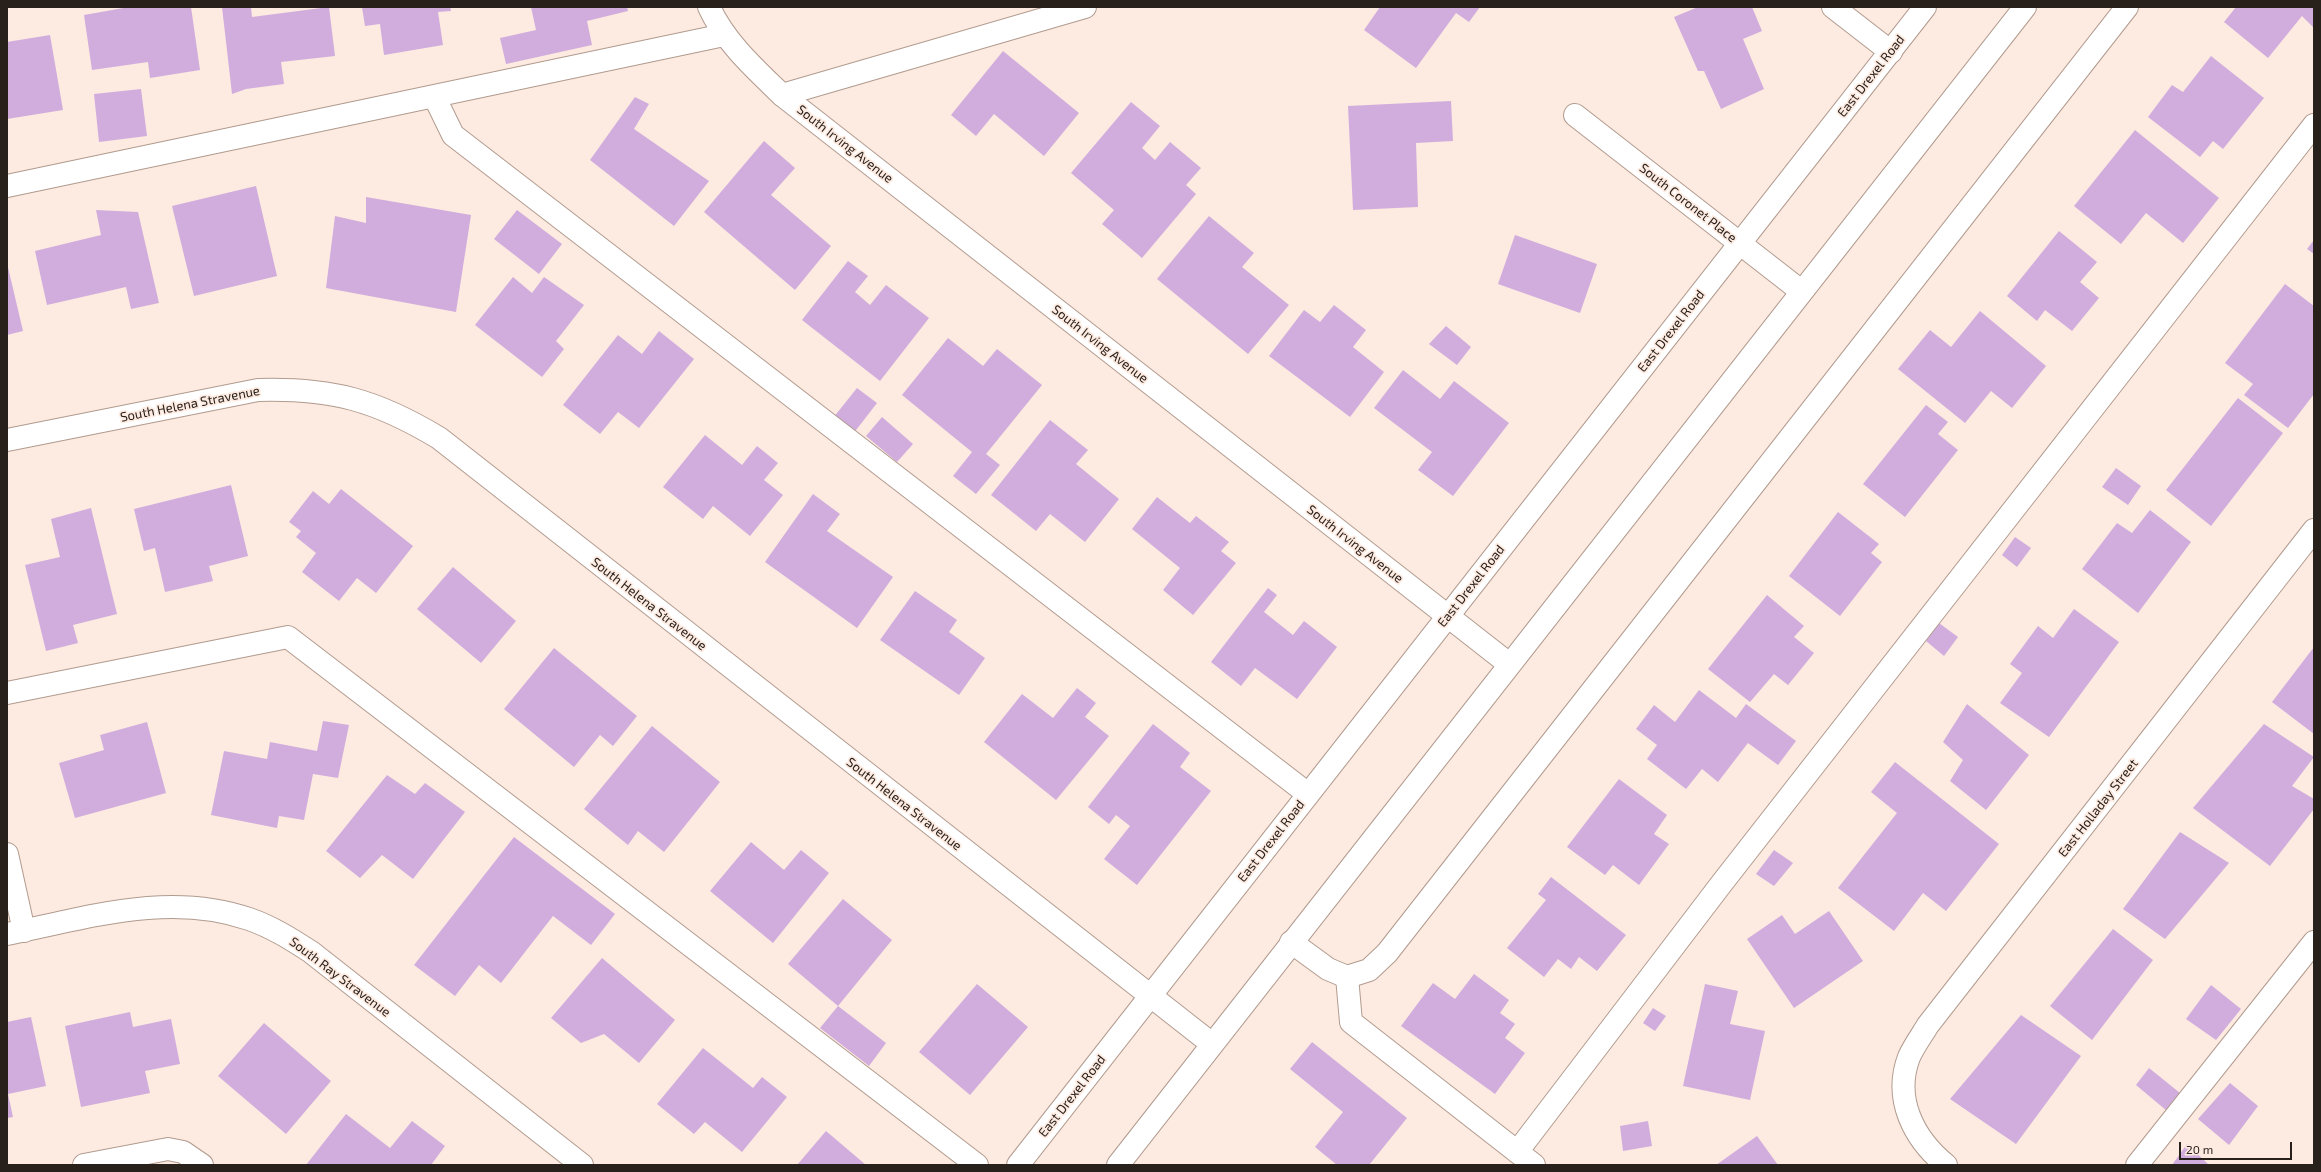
<!DOCTYPE html>
<html>
<head>
<meta charset="utf-8">
<style>
  body { margin:0 }
  #map { position:relative; width:2321px; height:1172px; overflow:hidden; background:#fdeae0; font-family:"Exo 2",sans-serif }
  canvas { display:block }
  .frame { position:absolute; inset:0; border:8px solid #28201b; pointer-events:none }
  .scale { position:absolute; left:2179px; top:1142px; width:113px; height:18px; box-sizing:border-box; border:2px solid #28201b; border-top:0; padding-left:5px; font-size:12px; line-height:14px; white-space:nowrap; color:#28201b; -webkit-text-stroke:3px #fdeae0; paint-order:stroke }
</style>
</head>
<body>
<div id="map">
<canvas width="2321" height="1172"></canvas>
<div class="frame"></div>
<div class="scale">20 m</div>
</div>
<script>
const ctx = document.querySelector('canvas').getContext('2d');
ctx.lineJoin = 'round';
function fillPath(path, color) {
  ctx.fillStyle = color;
  ctx.fill(path, 'evenodd');
}
function stroke(path, color, width, dash) {
  ctx.strokeStyle = color;
  ctx.lineWidth = width;
  ctx.lineCap = dash ? 'butt' : 'round';
  ctx.setLineDash(dash || []);
  ctx.stroke(path);
}
function label(font, color, halo, rows, align = 'center') {
  ctx.font = font + ' "Exo 2",sans-serif';
  ctx.lineWidth = 3.5;
  ctx.setLineDash([]);
  ctx.textBaseline = 'middle';
  ctx.strokeStyle = halo;
  ctx.fillStyle = color;
  for (const [text, x, y, turn = 0] of rows) {
    ctx.save();
    ctx.translate(x, y);
    ctx.rotate((+turn || 0) * Math.PI / 180);
    ctx.textAlign = isNaN(turn) ? turn : align;
    if (halo) ctx.strokeText(text, 0, 0);
    ctx.fillText(text, 0, 0);
    ctx.restore();
  }
}
const building = new Path2D(`
  M129,7h62l9,63 -50,8 -2,-16 -56,8 -8,-55z
  M222,7h29l1,10 77,-10 6,49 -54,6 3,22 -38,5 -14,5z
  M362,7h88l1,4 -13,1 5,33 -59,10 -4,-31 -15,2z
  M531,7h96l1,4 -41,10 5,24 -86,19 -6,-26 36,-8z
  M1380,7h100l-11,15 -13,-9 -40,55 -52,-38z
  M1698,7h54l10,24 -19,8 21,50 -43,20 -17,-38h-6l-24,-54z
  M2236,7h78v21l-12,-12 -34,42 -44,-36z
  M50,35l13,75 -56,9v-77z
  M1003,51l76,62 -35,43 -50,-42 -18,22 -25,-21z
  M2211,56l53,42 -41,51 -10,-8 -13,16 -52,-40 24,-32 11,7z
  M141,89l6,47 -48,6 -5,-48z
  M635,97l14,7 -15,25 75,52 -35,45 -84,-66z
  M1451,101l2,40 -37,2 2,64 -65,3 -5,-104z
  M1131,102l29,24 -18,22 13,12 15,-18 31,26 -15,17 10,9 -54,64 -40,-34 12,-14 -43,-37z
  M2135,130l84,68 -36,45 -37,-30 -25,31 -47,-38z
  M764,141l31,27 -24,27 60,51 -36,44 -91,-78z
  M256,186l21,90 -83,20 -22,-90z
  M366,197l105,18 -15,97 -130,-24 9,-72 31,7z
  M96,210l42,2 21,91 -28,6 -5,-22 -79,18 -12,-54 66,-16z
  M517,210l45,34 -23,30 -45,-35z
  M1209,216l45,37 -12,14 47,38 -41,49 -91,-75z
  M2059,231l38,31 -17,20 19,16 -27,33 -27,-21 -8,11 -30,-25z
  M1515,235l82,29 -17,49 -82,-29z
  M2314,240v14l-7,-5z
  M848,261l20,15 -13,16 15,13 16,-20 43,33 -49,63 -78,-61z
  M7,263l16,68 -16,4z
  M513,277l19,16 12,-16 40,28 -28,36 8,8 -22,28 -67,-52z
  M2285,284l29,22v88l-26,34 -44,-33 9,-11 -28,-21z
  M1334,305l32,25 -13,17 31,25 -34,45 -81,-61 35,-46 16,12z
  M1980,311l66,55 -34,42 -21,-17 -26,32 -67,-54 32,-39 21,17z
  M1446,326l25,21 -14,18 -28,-21z
  M659,331l35,28 -55,69 -21,-16 -18,22 -37,-29 55,-70 24,19z
  M948,338l35,28 14,-17 45,36 -56,69 14,11 -24,29 -23,-18 19,-24 -70,-57z
  M1403,370l37,29 14,-18 55,42 -56,73 -35,-26 14,-18 -58,-44z
  M857,388l20,15 -24,31 -20,-16z
  M2238,398l45,35 -72,93 -45,-36z
  M1926,405l22,17 -10,12 20,16 -53,67 -42,-33z
  M882,417l31,27 -16,18 -31,-26z
  M1050,420l38,30 -12,14 43,35 -34,43 -35,-28 -14,17 -45,-36z
  M705,435l37,30 15,-19 21,17 -14,17 19,15 -33,41 -37,-30 -10,13 -40,-32z
  M2116,468l25,18 -13,19 -26,-18z
  M231,485l17,71 -39,10 4,15 -48,11 -10,-44 -11,3 -10,-42z
  M341,489l72,57 -37,47 -19,-15 -18,23 -37,-29 14,-19 -20,-16 5,-6 -12,-9 24,-31 16,13z
  M813,494l27,20 -13,17 66,46 -36,51 -92,-66z
  M1157,497l33,26 6,-7 33,26 -8,9 15,12 -43,52 -30,-25 17,-22 -48,-39z
  M91,508l26,106 -44,11 5,18 -32,8 -21,-86 35,-8 -9,-38z
  M2150,510l41,32 -53,71 -56,-44 35,-46 15,10z
  M1838,512l41,32 -8,9 11,9 -42,54 -51,-40z
  M2015,537l16,11 -14,19 -15,-12z
  M453,567l63,54 -35,42 -64,-54z
  M1268,588l9,7 -13,17 29,23 11,-14 33,26 -40,52 -42,-31 -14,18 -30,-24z
  M915,591l42,29 -8,12 36,26 -26,37 -79,-55z
  M1767,595l37,31 -10,11 20,16 -26,32 -14,-11 -24,28 -42,-33z
  M2074,609l45,33 -70,95 -49,-34 22,-30 -12,-9 28,-38 15,12z
  M1939,623l19,14 -14,19 -18,-15z
  M2314,647v87l-42,-32z
  M554,648l83,68 -24,30 -13,-11 -26,32 -70,-58z
  M1077,688l19,15 -11,14 24,19 -53,64 -72,-58 38,-48 31,24z
  M1699,690l37,28 10,-14 50,37 -18,24 -30,-22 -30,39 -16,-13 -16,20 -39,-30 10,-14 -21,-16 18,-24 21,17z
  M1967,704l62,51 -43,55 -36,-29 13,-21 -20,-18z
  M323,721l26,4 -11,53 -25,-4 -9,46 -25,-4 -2,12 -66,-13 13,-64 43,8 3,-17 47,9z
  M147,722l19,71 -91,25 -16,-55 45,-13 -4,-15z
  M1153,724l37,29 -10,14 31,24 -74,94 -33,-26 26,-33 -14,-11 -7,9 -21,-17z
  M2264,724l50,33 -22,29 22,13v10l-44,57 -77,-58z
  M652,726l68,56 -56,70 -26,-21 -10,14 -44,-36z
  M1895,762l104,82 -53,67 -23,-18 -29,38 -56,-43 59,-75 -26,-21z
  M387,775l28,19 10,-11 40,29 -52,67 -31,-24 -22,23 -34,-27z
  M1619,779l48,36 -13,19 15,10 -30,41 -26,-20 -8,10 -38,-28z
  M2180,832l49,31 -64,76 -42,-30z
  M514,837l101,77 -24,31 -38,-29 -52,67 -22,-18 -24,31 -41,-31z
  M751,842l33,28 17,-20 28,23 -56,70 -63,-52z
  M1774,850l19,13 -19,23 -18,-12z
  M1551,877l75,58 -29,36 -18,-14 -8,12 -13,-10 -14,18 -37,-29 39,-48 -8,-6z
  M843,899l49,41 -54,66 -50,-42z
  M1829,911l34,50 -69,47 -47,-69 35,-24 13,19z
  M2113,929l40,31 -61,80 -42,-34z
  M602,958l73,62 -36,43 -35,-29 -23,9 -30,-25z
  M1474,974l35,26 -9,13 15,11 -10,14 20,15 -30,41 -94,-68 32,-43 22,16z
  M977,984l51,43 -58,68 -51,-43z
  M1705,984l33,7 -8,33 35,7 -15,69 -67,-14z
  M2211,985l30,24 -25,31 -30,-21z
  M838,1006l48,37 -17,23 -49,-38z
  M1653,1008l13,8 -11,15 -12,-8z
  M130,1012l3,15 38,-8 9,45 -35,7 5,22 -69,14 -16,-81z
  M2021,1015l60,41 -65,88 -66,-45z
  M31,1017l15,69 -38,8 5,23 -6,1v-96z
  M264,1023l67,58 -45,53 -68,-58z
  M1312,1042l95,76 -38,47h-32l-22,-18 28,-35 -53,-43z
  M703,1048l50,40 9,-11 25,20 -45,55 -37,-30 -11,12 -37,-30z
  M2149,1068l31,25 -13,18 -31,-26z
  M2230,1083l28,23 -29,39 -31,-26z
  M346,1114l44,34 22,-27 33,25 -14,19h-125z
  M1648,1121l4,25 -29,5 -3,-25z
  M826,1131l40,34h-69z
  M1757,1136l21,29h-62z
  M2187,1144l21,20 -1,1h-35z`);
const lane = new Path2D(`
  M1833,7l58,45
  M782,95l303,-88
  M434,96l19,39 855,659
  M7,186l717,-151
  M7,693l281,-56 689,528
  M1347,977l4,45 183,143
  M1517,1152l205,-269 592,-758
  M84,1165l84,-16 15,3 19,13
  M2137,1165l177,-223`);
const street = new Path2D(`
  M709,7c16,35 45,61 73,88l727,569
  M1575,115l226,176
  M7,440l251,-50c74,-2 118,10 181,48l773,606
  M7,854l17,77
  M7,934c80,-16 162,-43 242,-15 23,8 42,20 62,33l271,213
  M1291,942l37,27 19,8 22,-7 18,-17 740,-946
  M1018,1165l907,-1158
  M1946,1165c-32,-26 -53,-66 -37,-108 5,-11 13,-22 19,-32l386,-495`);
const secondary = new Path2D(`
  M1118,1165l907,-1158`);
const streetNames = [
  ["East Drexel Road",1871,76,-52],
  ["South Irving Avenue",845,144,38],
  ["South Coronet Place",1688,203,38],
  ["East Drexel Road",1671,331,-52],
  ["South Irving Avenue",1100,344,38],
  ["South Helena Stravenue",190,404,-11],
  ["South Irving Avenue",1355,544,38],
  ["East Drexel Road",1471,586,-52],
  ["South Helena Stravenue",649,604,38],
  ["South Helena Stravenue",904,804,38],
  ["East Holladay Street",2098,808,-52],
  ["East Drexel Road",1271,841,-52],
  ["South Ray Stravenue",340,977,37],
  ["East Drexel Road",1072,1096,-52]
];
fillPath(building, '#d1adde');
stroke(lane, '#b19b8f', 24);
stroke(street, '#b19b8f', 24);
stroke(secondary, '#b19b8f', 24);
stroke(lane, '#fff', 22);
stroke(street, '#fff', 22);
stroke(secondary, '#fff', 22);
label('13px', '#28201b', '#fdeae0', streetNames);
</script>
</body>
</html>
